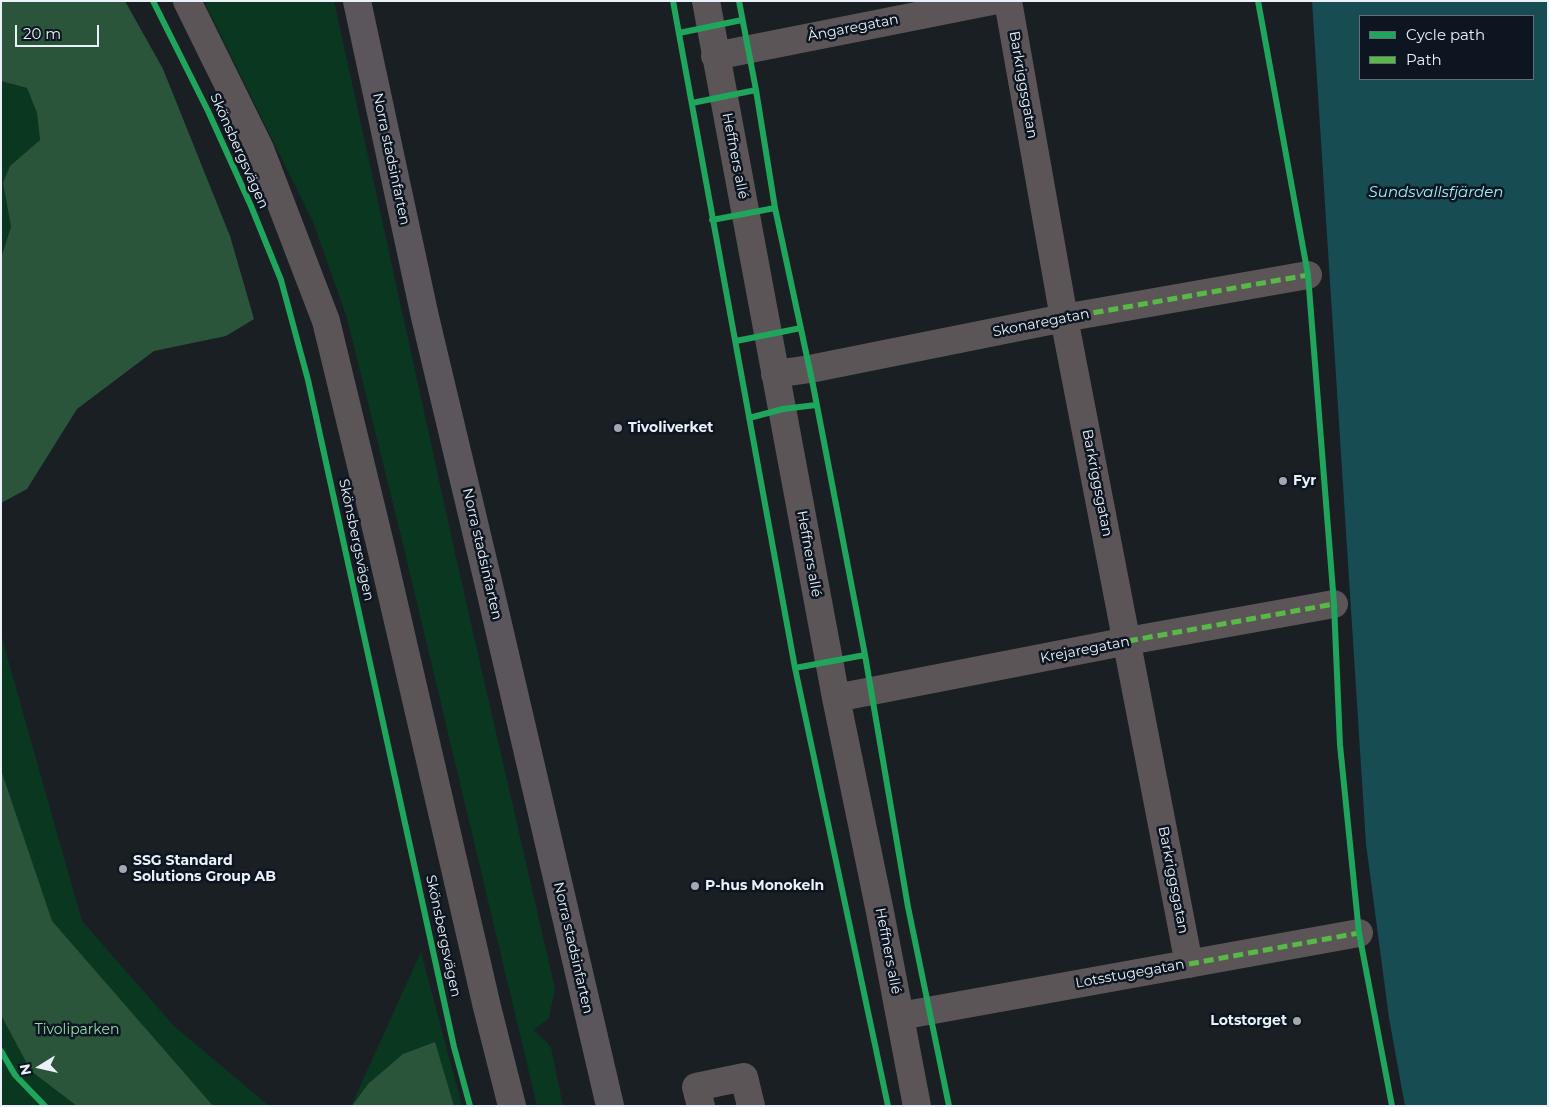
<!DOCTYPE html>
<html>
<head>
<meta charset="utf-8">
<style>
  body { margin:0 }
  #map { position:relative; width:1549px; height:1107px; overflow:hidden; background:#1a1f24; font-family:Montserrat,sans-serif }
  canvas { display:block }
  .frame { position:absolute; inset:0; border:2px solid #eaf1f9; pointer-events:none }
  .legend { position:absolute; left:1359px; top:15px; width:175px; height:65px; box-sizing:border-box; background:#0c1520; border:1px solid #656d77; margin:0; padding:6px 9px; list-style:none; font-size:15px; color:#eaf1f9 }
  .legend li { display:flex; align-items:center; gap:10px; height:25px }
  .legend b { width:25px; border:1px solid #656d77 }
  .north { position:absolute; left:15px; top:1042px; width:50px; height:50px; -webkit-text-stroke:4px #0c1520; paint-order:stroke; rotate:260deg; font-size:14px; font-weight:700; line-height:20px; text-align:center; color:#eaf1f9 }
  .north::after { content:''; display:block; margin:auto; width:18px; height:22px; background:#eaf1f9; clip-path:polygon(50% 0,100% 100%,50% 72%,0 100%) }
  .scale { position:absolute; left:15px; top:25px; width:84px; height:22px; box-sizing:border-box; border:2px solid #eaf1f9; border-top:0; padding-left:6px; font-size:15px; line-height:18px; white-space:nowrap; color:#eaf1f9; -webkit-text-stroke:4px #0c1520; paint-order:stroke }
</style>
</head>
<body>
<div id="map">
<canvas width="1549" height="1107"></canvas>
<div class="frame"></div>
<ul class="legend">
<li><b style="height:6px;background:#20a55d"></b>Cycle path</li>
<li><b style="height:6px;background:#58b947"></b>Path</li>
</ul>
<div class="north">N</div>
<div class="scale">20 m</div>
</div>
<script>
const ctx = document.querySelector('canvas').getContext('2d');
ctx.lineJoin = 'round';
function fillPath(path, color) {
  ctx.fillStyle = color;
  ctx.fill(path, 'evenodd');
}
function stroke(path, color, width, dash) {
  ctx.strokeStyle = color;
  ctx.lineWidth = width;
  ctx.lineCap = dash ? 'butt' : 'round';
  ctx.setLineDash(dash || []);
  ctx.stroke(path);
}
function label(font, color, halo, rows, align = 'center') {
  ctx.font = font + ' Montserrat,sans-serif';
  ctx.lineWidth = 5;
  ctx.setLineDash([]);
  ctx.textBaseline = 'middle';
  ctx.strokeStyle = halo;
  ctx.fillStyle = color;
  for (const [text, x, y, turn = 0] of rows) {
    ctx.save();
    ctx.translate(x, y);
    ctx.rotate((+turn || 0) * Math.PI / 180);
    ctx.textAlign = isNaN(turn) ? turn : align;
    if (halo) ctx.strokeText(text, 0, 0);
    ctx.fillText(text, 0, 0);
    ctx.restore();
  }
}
const green = new Path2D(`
  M204,1h130l125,570 96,418 -6,29 -15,12 17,17 12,59h-26l-135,-566 -56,-225 -33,-93z
  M1,81l26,7 10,25 3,27 -14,12 -23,31 8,44 -10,31z
  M1,635l81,286 92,105 95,80h-268z
  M421,952l41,154h-111z`);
const forest = new Path2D(`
  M1,1h124l38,68 67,167 24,83 -28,17 -72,15 -77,58 -50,80 -26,14v-245l10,-31 -8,-44 7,-17 30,-26 -3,-27 -10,-25 -26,-7z
  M1,770l51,151 161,185h-136l-46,-35 -30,-56z
  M435,1042l19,64h-102l16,-22 35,-30z`);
const water = new Path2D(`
  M1312,1h236v1105h-143l-16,-88 -23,-174zM1360,16h173v63h-173z`);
const minor = new Path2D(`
  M187,1l73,148 66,172 56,231 105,455 25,99
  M706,1l130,697 44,214 37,194
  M1008,1l56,317 125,646
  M715,56l277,-55
  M775,374l35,-5 254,-51 244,-43
  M836,698l292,-57 206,-37
  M900,1016l459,-83
  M701,1106l-5,-19 48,-10 7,29`);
const major = new Path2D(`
  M357,1l68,316 66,277 119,512`);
const quiet = new Path2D(`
  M1064,318l244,-43
  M1128,641l206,-37
  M1189,964l170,-31`);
const cycleway = new Path2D(`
  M153,1l55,110 43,95 30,74 27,100 146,667 16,59
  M673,1l122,667 93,438
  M739,1l17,89 19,118 38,177 52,270 43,252 41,199
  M1258,1l50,274 26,329 6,141 19,188 33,173
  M679,33l63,-13
  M692,103l64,-13
  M712,220l63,-12
  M736,341l65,-13
  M749,418l34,-9 33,-4
  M795,668l70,-13
  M1,1051l14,24 30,31`);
const markers = [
  [618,428,5,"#a1a8ae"],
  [1283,481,5,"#a1a8ae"],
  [123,869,5,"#a1a8ae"],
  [695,886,5,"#a1a8ae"],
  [1297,1021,5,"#a1a8ae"]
];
const streetNames = [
  ["Ångaregatan",853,28,-11],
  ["Barkriggsgatan",1023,85,80],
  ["Skönsbergsvägen",239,151,66],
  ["Heffners allé",735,156,79],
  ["Norra stadsinfarten",391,159,78],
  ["Skonaregatan",1041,323,-11],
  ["Barkriggsgatan",1097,483,79],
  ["Skönsbergsvägen",356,540,78],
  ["Norra stadsinfarten",482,554,77],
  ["Heffners allé",809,554,80],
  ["Krejaregatan",1085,650,-11],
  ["Barkriggsgatan",1173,880,79],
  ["Skönsbergsvägen",443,936,78],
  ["Norra stadsinfarten",573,948,77],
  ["Heffners allé",888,951,79],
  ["Lotsstugegatan",1130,974,-10]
];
const poiNames = [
  ["Tivoliverket",628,428],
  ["Fyr",1293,481],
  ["SSG Standard",133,861],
  ["Solutions Group AB",133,877],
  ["P-hus Monokeln",705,886],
  ["Lotstorget",1287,1021,"right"]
];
const parkNames = [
  ["Tivoliparken",77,1030]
];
const waterNames = [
  ["Sundsvallsfjärden",1436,193]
];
fillPath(green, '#0a3720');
fillPath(forest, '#2a553b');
fillPath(water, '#174c52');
stroke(minor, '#5b5558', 28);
stroke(major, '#5b565b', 28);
stroke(quiet, '#58b947', 5, [10, 5]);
stroke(cycleway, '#20a55d', 6);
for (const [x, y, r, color] of markers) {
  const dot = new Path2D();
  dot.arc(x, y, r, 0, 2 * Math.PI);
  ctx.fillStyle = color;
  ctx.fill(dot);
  stroke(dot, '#0c1520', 2);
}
label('14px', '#eaf1f9', '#0c1520', streetNames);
label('bold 14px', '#eaf1f9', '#0c1520', poiNames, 'left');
label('14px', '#92ddaa', '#0c1520', parkNames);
label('italic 15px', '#9cf0fb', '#0c1520', waterNames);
</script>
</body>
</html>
